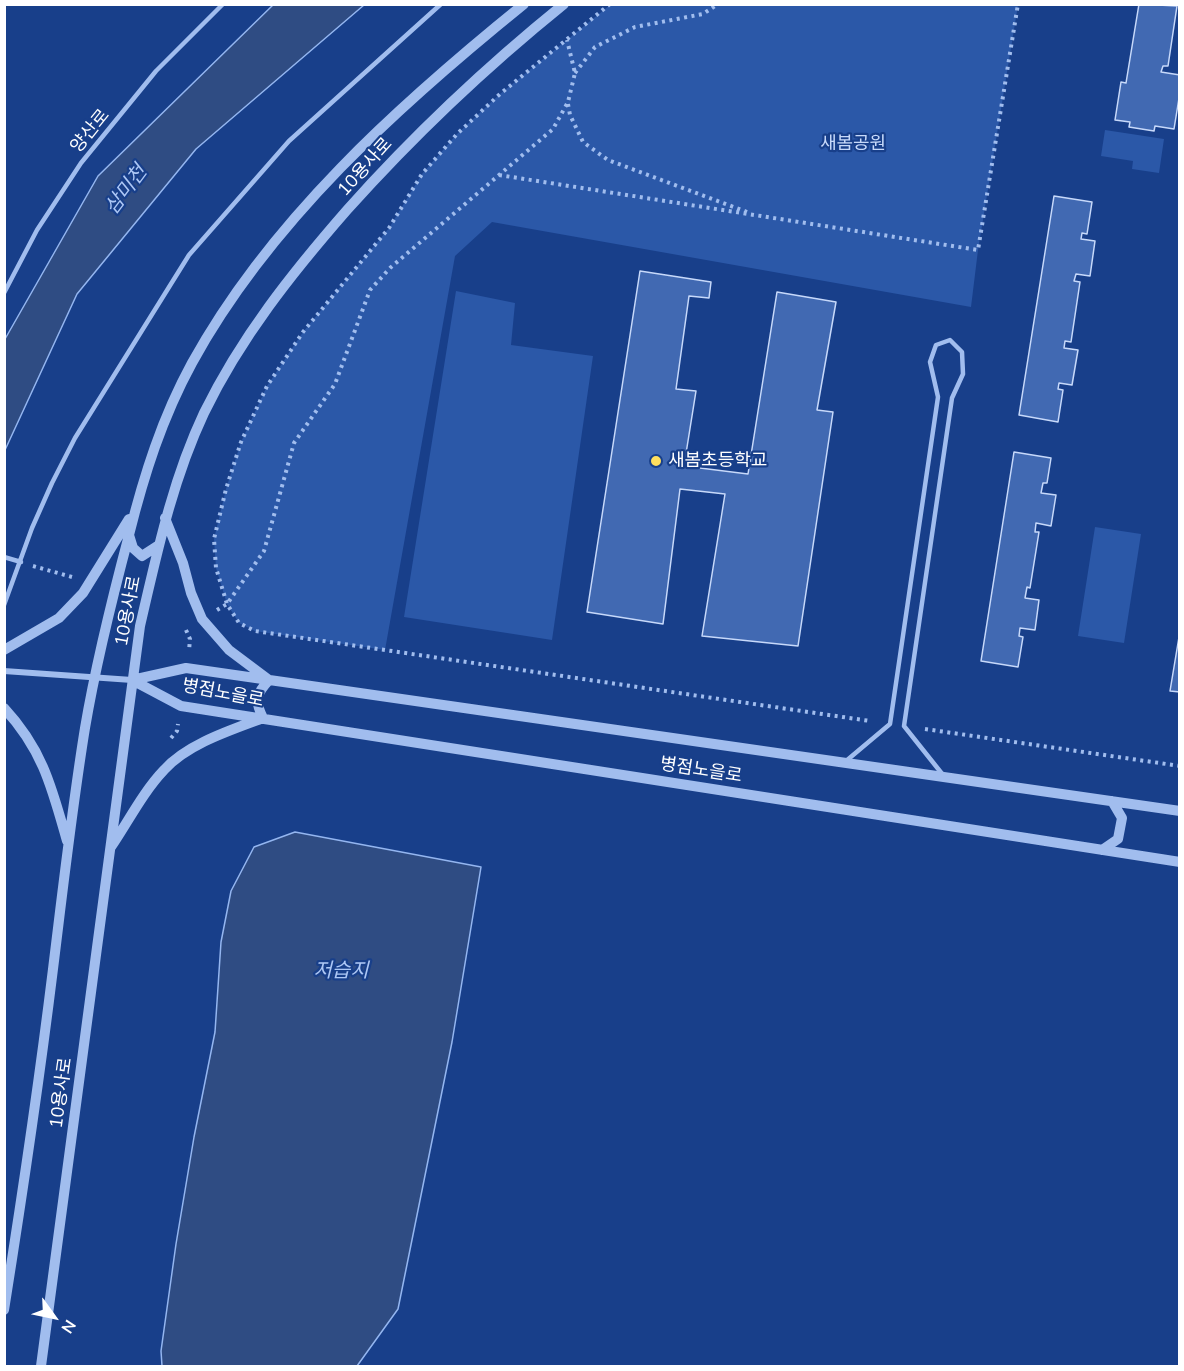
<!DOCTYPE html>
<html>
<head>
<meta charset="utf-8">
<style>
  body { margin:0 }
  #map { position:relative; width:1184px; height:1371px; overflow:hidden; background:#183f8a; font-family:Mulish,sans-serif }
  canvas { display:block }
  .frame { position:absolute; inset:0; border:6px solid #fff; pointer-events:none }
  .north { position:absolute; left:24px; top:1287px; width:60px; height:60px; -webkit-text-stroke:4px #183f8a; paint-order:stroke; rotate:123deg; font-size:16px; font-weight:700; line-height:24px; text-align:center; color:#fff }
  .north::after { content:''; display:block; margin:auto; width:21px; height:27px; background:#fff; clip-path:polygon(50% 0,100% 100%,50% 72%,0 100%) }
</style>
</head>
<body>
<div id="map">
<canvas width="1184" height="1371"></canvas>
<div class="frame"></div>
<div class="north">N</div>
</div>
<script>
const ctx = document.querySelector('canvas').getContext('2d');
ctx.lineJoin = 'round';
function fillPath(path, color) {
  ctx.fillStyle = color;
  ctx.fill(path, 'evenodd');
}
function stroke(path, color, width, dash) {
  ctx.strokeStyle = color;
  ctx.lineWidth = width;
  ctx.lineCap = dash ? 'butt' : 'round';
  ctx.setLineDash(dash || []);
  ctx.stroke(path);
}
function label(font, color, halo, rows, align = 'center') {
  ctx.font = font + ' Mulish,"Noto Sans KR",sans-serif';
  ctx.lineWidth = 4.5;
  ctx.setLineDash([]);
  ctx.textBaseline = 'middle';
  ctx.strokeStyle = halo;
  ctx.fillStyle = color;
  for (const [text, x, y, turn = 0] of rows) {
    ctx.save();
    ctx.translate(x, y);
    ctx.rotate((+turn || 0) * Math.PI / 180);
    ctx.textAlign = isNaN(turn) ? turn : align;
    if (halo) ctx.strokeText(text, 0, 0);
    ctx.fillText(text, 0, 0);
    ctx.restore();
  }
}
const green = new Path2D(`
  M610,5h408l-40,245 -7,57 -479,-85 -37,34 -70,394 -130,-19 -16,-8 -12,-19 -11,-36 -2,-29 12,-50 15,-47 26,-56 36,-54 86,-104 33,-54 35,-40 43,-40z
  M1105,130l59,9 -5,34 -27,-4 1,-8 -32,-5z
  M456,291l59,12 -4,42 82,11 -41,284 -148,-23z
  M1095,527l46,7 -17,109 -46,-7z`);
const water = new Path2D(`
  M274,4l90,1 -168,144 -119,145 -72,156v-111l93,-163z
  M295,832l186,35 -29,175 -54,267 -41,57h-195l-1,-15 15,-107 18,-107 21,-105 6,-90 10,-51 23,-44z`);
const building = new Path2D(`
  M1139,4l38,2 -9,60h-5l-2,6 19,3v17l-6,37 -19,-3 -1,5 -25,-4 1,-5 -15,-2 6,-38 5,1z
  M1054,196l38,6 -5,32 -5,-1 -1,6 14,2 -5,35 -14,-2 -2,7 6,1 -9,60 -6,-1 -1,7 14,2 -6,35 -13,-2 -1,6 5,1 -5,32 -39,-7z
  M640,271l71,11 -2,16 -20,-2 -13,93 20,2 -12,75 64,8 29,-182 59,10 -19,108 16,2 -35,234 -96,-10 23,-142 -45,-5 -17,135 -76,-12z
  M1014,452l37,6 -4,25h-4l-2,10 15,2 -5,31 -15,-3 -1,9h4l-9,56 -3,-1 -2,11 14,2 -4,30 -15,-2 -1,8 4,1 -5,30 -37,-6z
  M1180,631v61l-10,-1z`);
const path = new Path2D(`
  M610,4l-110,90 -43,40 -35,40 -33,54 -86,104 -36,54 -26,56 -15,47 -12,50 2,29 11,36 12,19 16,8 615,90
  M575,73l20,-26 40,-20 68,-13 15,-10
  M568,104l2,11 13,27 25,18 139,52
  M499,175l479,75 40,-246
  M33,566l39,11
  M217,610l10,-6 37,-53 30,-108 41,-59 35,-94 20,-22 163,-139 15,-27 7,-29 -8,-33
  M186,630l4,9 -1,12
  M925,729l255,37
  M171,738l6,-7 1,-7`);
const service = new Path2D(`
  M4,293l33,-63 44,-67 75,-92 67,-67
  M4,557l17,5
  M4,605l28,-77 20,-45 23,-45 114,-183 100,-114 152,-137
  M846,761l44,-37 48,-327 -8,-35 6,-17 14,-5 12,12 1,22 -11,24 -48,328 39,49`);
const minor = new Path2D(`
  M4,671l128,9`);
const tertiary = new Path2D(`
  M129,535l4,13 9,8 17,-11
  M4,650l55,-32 24,-25 46,-74
  M132,680l49,26 999,156
  M132,680l54,-12 994,143
  M4,708c39,42 48,80 63,133
  M111,847c17,-25 32,-55 53,-77 23,-26 67,-40 99,-52 -9,-18 -7,-24 6,-38l-40,-30 -27,-31 -11,-26 -8,-30 -18,-45
  M1102,850l16,-11 4,-21 -10,-17
  M4,1310c18,-113 35,-227 49,-341 10,-81 19,-161 32,-241 11,-65 27,-129 44,-193 15,-60 33,-117 63,-172 78,-142 207,-258 332,-359
  M41,1366l99,-740c17,-73 32,-145 64,-213 37,-76 88,-140 143,-203 67,-75 139,-143 217,-206`);
const markers = [
  [656,461,6,"#ffdf5e"]
];
const streetNames = [
  ["양산로",90,131,-51],
  ["10용사로",365,167,-48],
  ["10용사로",128,611,-79],
  ["병점노을로",223,693,11],
  ["병점노을로",701,770,9],
  ["10용사로",61,1093,-82]
];
const parkNames = [
  ["새봄공원",853,144]
];
const poiNames = [
  ["새봄초등학교",668,461]
];
const waterNames = [
  ["삼미천",126,190,-53],
  ["저습지",341,971]
];
fillPath(green, '#2b58a8');
fillPath(water, '#2f4c83');
stroke(water, '#94b6f0', 1.5);
fillPath(building, '#4169b2');
stroke(building, '#c7d9fa', 1.5);
stroke(path, '#a1bdee', 4, [3, 4.5]);
stroke(service, '#a1bdee', 4.5);
stroke(minor, '#a1bdee', 6);
stroke(tertiary, '#a1bdee', 10);
for (const [x, y, r, color] of markers) {
  const dot = new Path2D();
  dot.arc(x, y, r, 0, 2 * Math.PI);
  ctx.fillStyle = color;
  ctx.fill(dot);
  stroke(dot, '#183f8a', 2);
}
label('18px', '#fff', '#183f8a', streetNames);
label('18px', '#c7d9fa', '#183f8a', parkNames);
label('18px', '#fff', '#183f8a', poiNames, 'left');
label('italic 20px', '#adc7f5', '#183f8a', waterNames);
</script>
</body>
</html>
